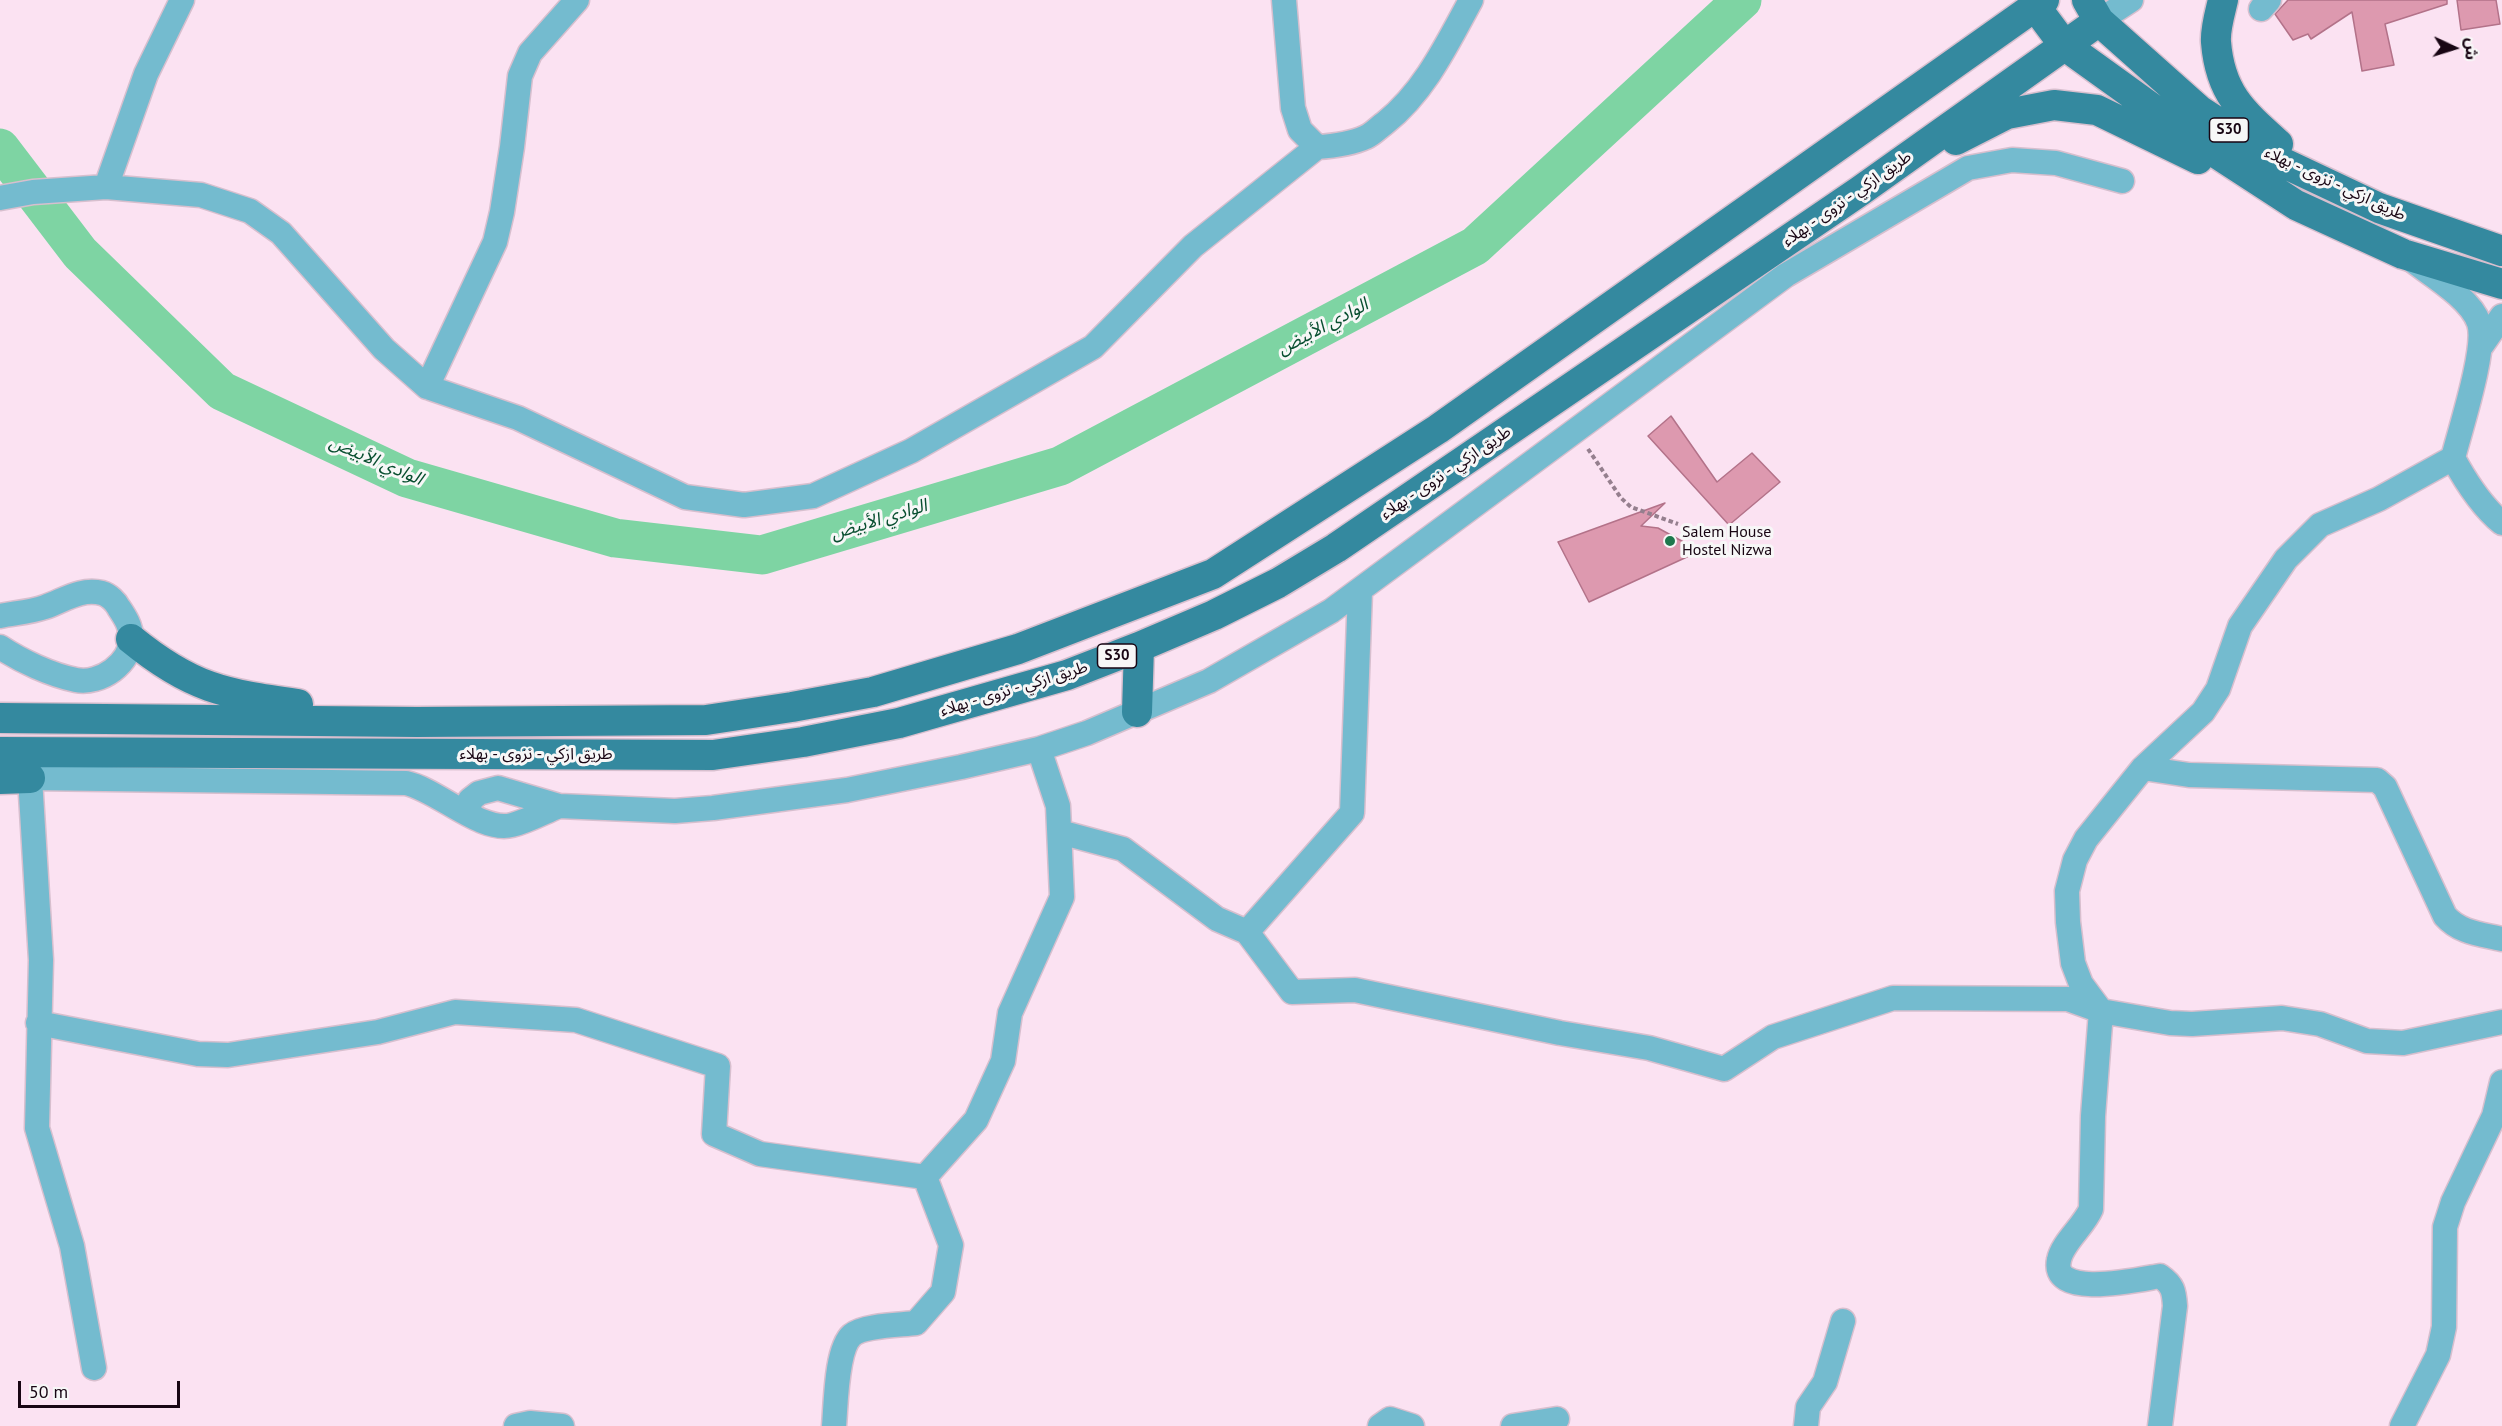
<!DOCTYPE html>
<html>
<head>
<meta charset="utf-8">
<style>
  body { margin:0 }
  #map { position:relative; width:2502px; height:1426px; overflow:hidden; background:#fbe2f2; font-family:"PT Sans","Noto Sans Arabic",sans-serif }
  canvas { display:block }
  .north { position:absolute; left:2424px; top:18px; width:60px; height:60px; -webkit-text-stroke:4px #f7f7f7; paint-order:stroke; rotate:94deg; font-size:16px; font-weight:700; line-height:24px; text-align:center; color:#180513 }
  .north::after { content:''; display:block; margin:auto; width:21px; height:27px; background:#180513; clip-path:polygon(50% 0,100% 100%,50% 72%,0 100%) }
  .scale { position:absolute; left:18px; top:1381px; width:162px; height:27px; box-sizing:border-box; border:3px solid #180513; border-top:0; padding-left:8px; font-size:18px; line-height:21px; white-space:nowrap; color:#180513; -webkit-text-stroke:4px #f7f7f7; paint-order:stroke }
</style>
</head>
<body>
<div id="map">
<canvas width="2502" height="1426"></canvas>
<div class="north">ش</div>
<div class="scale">50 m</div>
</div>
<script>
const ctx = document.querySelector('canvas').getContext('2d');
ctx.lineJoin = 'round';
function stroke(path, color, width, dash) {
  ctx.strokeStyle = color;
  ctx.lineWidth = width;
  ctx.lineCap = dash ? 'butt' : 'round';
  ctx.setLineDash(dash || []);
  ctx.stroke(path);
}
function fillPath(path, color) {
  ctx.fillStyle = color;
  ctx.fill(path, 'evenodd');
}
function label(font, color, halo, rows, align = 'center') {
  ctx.font = font + ' "PT Sans","Noto Sans Arabic",sans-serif';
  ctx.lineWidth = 6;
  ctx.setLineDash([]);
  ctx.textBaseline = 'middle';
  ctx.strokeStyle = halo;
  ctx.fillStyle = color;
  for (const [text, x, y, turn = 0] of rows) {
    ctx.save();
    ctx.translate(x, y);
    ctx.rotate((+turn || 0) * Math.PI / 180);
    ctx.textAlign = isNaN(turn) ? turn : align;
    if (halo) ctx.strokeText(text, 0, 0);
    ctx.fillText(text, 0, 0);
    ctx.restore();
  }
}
const river = new Path2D(`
  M0,148l80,105 142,138 185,87 208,60 147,17 298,-89 415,-220 267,-246`);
const building = new Path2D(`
  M2288,0h159v4l-62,20 9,41 -32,6 -10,-59 -41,27 -3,-5 -15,6 -18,-26z
  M2457,0h39l4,24 -39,6z
  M1671,416l46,66 35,-29 28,29 -51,43 -81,-89z
  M1665,503l-24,23 17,2 42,23 -111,51 -31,-60z`);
const path = new Path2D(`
  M1588,449l33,49 10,9 47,17`);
const minor = new Path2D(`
  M1284,0l9,108 7,22 17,17c17,-1 34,-3 49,-10 7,-3 13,-10 19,-14 40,-32 62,-79 86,-123
  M2261,9l8,-9
  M2099,21l32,-21
  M106,187l40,-113 36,-74
  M0,198l33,-6 73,-5 95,8 49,16 31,22 103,116 43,38 91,31 167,79 59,8 69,-9 98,-45 182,-104 100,-101 124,-99
  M2413,261c20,15 58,38 66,62 8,25 -19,107 -26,135 13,24 28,48 49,65
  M2482,345l20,-29
  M427,387l68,-145 7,-30 10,-65 8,-71 10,-23 47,-53
  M0,616c15,-3 31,-4 45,-9 20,-7 35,-19 57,-14 7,2 14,9 17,15 6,9 12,18 12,29 1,26 -31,48 -55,43 -25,-5 -55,-19 -76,-33
  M2143,768l46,7 188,5 8,7 60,129c15,17 36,18 57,23
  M469,813l1,-13 9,-7 19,-5 61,18 116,5 38,-3 134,-18 114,-23 78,-18 48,-16 122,-52 122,-70 455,-336 182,-107 44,-8 44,3 66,18
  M1060,832l63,17 94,70 30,13 45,60 63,-2 205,43 89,15 75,21 49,-32 120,-39 175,1 33,12 69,12 22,1 90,-6 38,6 47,17 36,2 99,-21
  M1247,932l105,-119 8,-222
  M38,1023l160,31 30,1 150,-23 77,-20 121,8 142,46 -4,68 46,20 165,23 51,-57 27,-59 7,-48 52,-116 -4,-91 -19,-57
  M94,1368l-22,-122 -35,-118 4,-168 -11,-182 376,5c32,7 75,50 106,42 16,-4 32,-13 47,-19
  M516,1426l14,-3 32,3
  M834,1426c2,-22 2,-77 18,-91 12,-10 49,-10 64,-12l27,-31 8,-47 -26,-68
  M1380,1426l10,-7 22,7
  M1513,1426l44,-7
  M1806,1426l2,-19 17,-25 18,-61
  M2160,1426l15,-120c-1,-15 -2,-21 -15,-30 -19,3 -110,24 -101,-16 3,-17 25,-34 32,-51l2,-93 8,-105 -20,-27 -8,-21 -5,-41 -1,-31 8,-31 11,-21 57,-71 60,-56 15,-23 22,-63 46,-67 34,-34 59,-26 74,-41
  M2402,1426l36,-71 6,-28 1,-100 8,-25 41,-86 8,-34`);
const major = new Path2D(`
  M2087,0l12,21 100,89 74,48 106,50 123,43
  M2223,0c-3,13 -8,29 -7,42 4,51 26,70 62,102
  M2035,6l29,39 132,95 100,65 107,49 99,30
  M1956,140l51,-26 47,-9 43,5 101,49
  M131,639c60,49 93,55 167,65
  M1137,712l2,-65
  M0,718l417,4 289,-2 86,-13 81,-15 145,-43 195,-75 225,-145 606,-429
  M0,752l713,3 90,-13 96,-19 168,-48 72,-28 75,-32 64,-32 58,-35 524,-357 239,-170
  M0,779l30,-1`);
const markers = [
  [1670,541,6,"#1d784d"]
];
const shields = [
  [2229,130,39],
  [1117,656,39]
];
const shieldNames = [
  ["S30",2229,130],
  ["S30",1117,656]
];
const streetNames = [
  ["طريق ازكي - نزوى - بهلاء",2335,184,25],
  ["طريق ازكي - نزوى - بهلاء",1847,199,-35],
  ["طريق ازكي - نزوى - بهلاء",1446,473,-34],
  ["طريق ازكي - نزوى - بهلاء",1014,689,-17],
  ["طريق ازكي - نزوى - بهلاء",536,754]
];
const poiNames = [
  ["Salem House",1682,532],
  ["Hostel Nizwa",1682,550]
];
const waterNames = [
  ["الوادي الأبيض",1323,327,-28],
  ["الوادي الأبيض",376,461,23],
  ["الوادي الأبيض",879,520,-17]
];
stroke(river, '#7ed4a3', 39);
fillPath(building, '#dd99af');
stroke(building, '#b37289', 1.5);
stroke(minor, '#d7bfce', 27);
stroke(major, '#d7bfce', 33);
stroke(path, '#957f8e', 4, [4.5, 3]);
stroke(minor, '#74bbcf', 24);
stroke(major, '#34899f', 30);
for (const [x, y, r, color] of markers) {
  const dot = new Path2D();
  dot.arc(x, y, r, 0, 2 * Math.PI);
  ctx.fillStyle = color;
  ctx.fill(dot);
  stroke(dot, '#f7f7f7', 2);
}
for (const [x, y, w] of shields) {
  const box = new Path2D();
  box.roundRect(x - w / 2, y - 12, w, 24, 4.5);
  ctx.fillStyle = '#f7f7f7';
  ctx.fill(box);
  stroke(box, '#180513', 1.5);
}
label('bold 15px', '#180513', null, shieldNames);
label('16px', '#180513', '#f7f7f7', streetNames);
label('16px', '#180513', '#f7f7f7', poiNames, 'left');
label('italic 18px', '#074e2f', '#f7f7f7', waterNames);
</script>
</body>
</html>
